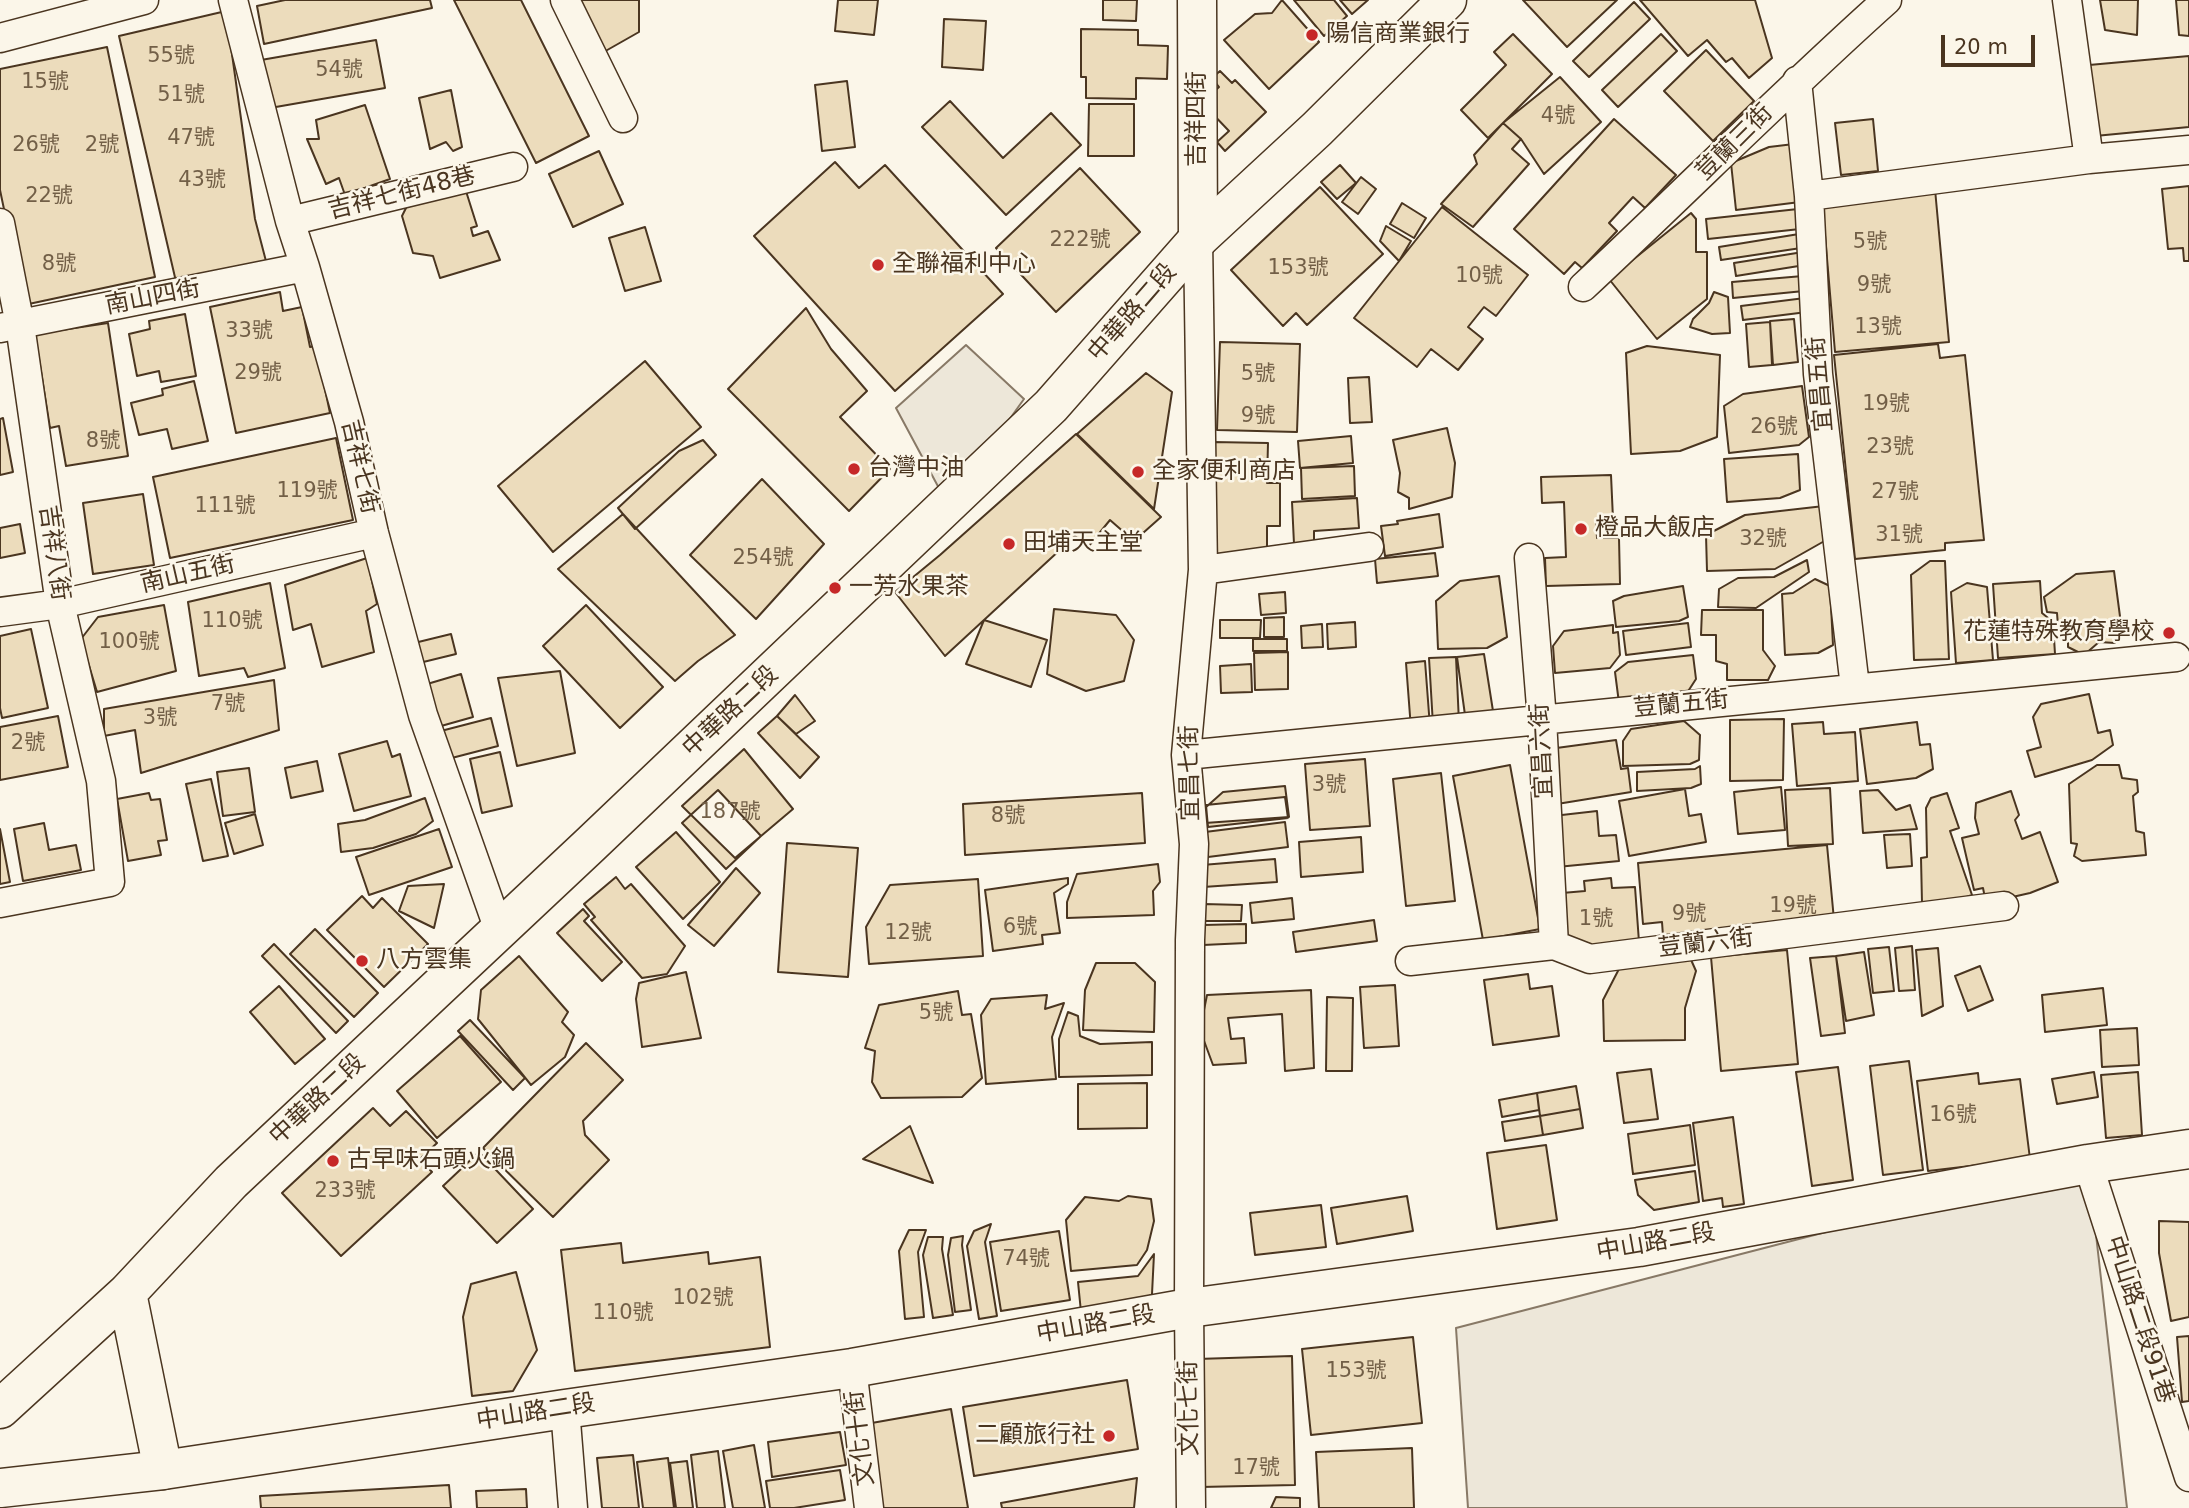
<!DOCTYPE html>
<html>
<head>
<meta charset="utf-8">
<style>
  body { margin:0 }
  #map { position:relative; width:2189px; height:1508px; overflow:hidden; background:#fbf6e9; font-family:"DejaVu Sans",sans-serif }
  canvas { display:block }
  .scale { position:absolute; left:1941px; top:35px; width:94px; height:32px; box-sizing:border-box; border:4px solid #4a3520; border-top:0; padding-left:9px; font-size:21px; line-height:24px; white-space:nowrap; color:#4a3520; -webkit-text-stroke:5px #fbf6e9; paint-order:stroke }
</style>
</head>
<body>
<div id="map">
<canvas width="2189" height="1508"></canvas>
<div class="scale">20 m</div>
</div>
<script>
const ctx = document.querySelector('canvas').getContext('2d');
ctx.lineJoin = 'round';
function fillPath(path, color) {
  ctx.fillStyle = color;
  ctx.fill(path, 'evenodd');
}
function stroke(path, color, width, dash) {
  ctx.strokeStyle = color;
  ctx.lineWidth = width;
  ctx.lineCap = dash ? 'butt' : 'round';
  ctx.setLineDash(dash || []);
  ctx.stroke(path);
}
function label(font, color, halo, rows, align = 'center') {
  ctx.font = font + ' "DejaVu Sans","Noto Sans TC",sans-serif';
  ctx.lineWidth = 5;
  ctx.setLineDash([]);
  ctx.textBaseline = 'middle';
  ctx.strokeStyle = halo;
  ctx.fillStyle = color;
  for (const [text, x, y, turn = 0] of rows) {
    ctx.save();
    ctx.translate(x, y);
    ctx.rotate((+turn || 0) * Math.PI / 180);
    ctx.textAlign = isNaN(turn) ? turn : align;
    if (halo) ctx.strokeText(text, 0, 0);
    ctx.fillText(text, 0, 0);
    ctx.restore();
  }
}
const parking = new Path2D(`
  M966,345l58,54 -76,106 -52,-97z
  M2088,1164l39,344h-659l-12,-180z`);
const building = new Path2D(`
  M285,0h145l2,8 -168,36 -7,-38z
  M454,0h67l68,136 -53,27z
  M571,0h68v32l-37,21z
  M838,0h40l-4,35 -39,-4z
  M1103,0h34l-1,21 -33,-1z
  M1282,0l37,42 -50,47 -45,-49 31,-26 17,-1z
  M1294,0h40l13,16 -23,20z
  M1340,0h28l-16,14z
  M1523,0h94l-50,47z
  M1640,0h115l17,58 -23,20 -17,-20 -6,4 -19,-22 -19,16z
  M2100,0h38l-1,35 -32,-5z
  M2176,0h13v36l-10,-1z
  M1634,2l16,17 -61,58 -16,-16z
  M226,11l29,208 12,46 -90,21 -58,-250z
  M944,19l42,2 -3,49 -41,-3z
  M1081,29l57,1v15l30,1 -1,33 -31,-1v21l-50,-1v-21h-5z
  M1513,34l39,40 -64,64 -27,-28 45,-45 -12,-13z
  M1661,34l16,17 -59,56 -16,-17z
  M376,40l9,48 -115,20 -9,-48z
  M107,47l48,230 -131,28 -24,-115v-121z
  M1706,50l48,51 -41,40 -49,-50z
  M2189,56v71l-94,9 -6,-71z
  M1220,71l12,12 3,-3 31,32 -41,39 -8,-9 12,-11 -21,-22 -2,-10 13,-12 -7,-9z
  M1560,77l41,45 -57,52 -23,-35 -18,-16z
  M847,81l8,66 -33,4 -7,-66z
  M451,90l11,57 -9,4 -7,-9 -16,7 -11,-51z
  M950,101l53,57 48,-45 30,32 -75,70 -84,-88z
  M1089,104h45v52h-46z
  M365,105l25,74 -45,16 -6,-17 -13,6 -19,-45h12l-3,-19z
  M1614,119l62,56 -31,33 -12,-11 -24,26 8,8 -35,37 -7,-6 -11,12 -50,-45z
  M1873,119l5,52 -37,4 -6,-52z
  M1503,123l18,16 -9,10 17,15 -56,63 -32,-23 36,-40 -3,-9z
  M1794,144l6,58 -64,8 -5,-47 38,-16z
  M599,151l24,53 -50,23 -24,-53z
  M835,162l24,26 26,-23 118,129 -108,97 -141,-155z
  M1340,165l16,18 -19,16 -16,-17z
  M1080,168l60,64 -84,80 -60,-64z
  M1361,177l15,12 -18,25 -16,-12z
  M2189,186v75h-5l-1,-13 -15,1 -6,-60z
  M1320,187l63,67 -76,71 -11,-12 -13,13 -52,-56z
  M465,188l12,38 -6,2 2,8 15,-5 12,29 -60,18 -7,-22 -20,-3 -11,-37 6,-12z
  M1935,189l14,153 -114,10 -13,-152z
  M1402,203l24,15 -12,20 -24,-14z
  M1442,207l86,68 -32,41 -12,-9 -16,20 15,12 -25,31 -27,-21 -14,18 -63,-49z
  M1798,209l2,20 -92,10 -2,-20z
  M1691,213l5,6v33h11v47l-50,40 -48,-60z
  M1386,226l25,15 -12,20 -19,-20z
  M645,227l16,54 -36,10 -16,-53z
  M1799,234l2,14 -80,12 -2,-13z
  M1803,252l2,13 -69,11 -2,-13z
  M1803,276l1,15 -71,7 -1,-16z
  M280,292l3,19 19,-4 8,40 6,-1 14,67 -94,20 -26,-126z
  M1714,292l14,5 2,36 -18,1 -22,-7 3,-8 16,-16z
  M1805,298l2,14 -64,8 -2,-14z
  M806,308l25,41 36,42 -27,26 50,52 -41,42 -121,-122z
  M185,314l11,62 -35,6 -2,-11 -22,5 -8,-42 21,-5 -1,-8z
  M1794,319l4,43 -25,3 -3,-44z
  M1770,322l2,43 -23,2 -3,-43z
  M108,323l20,133 -62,10 -7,-40 -9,2 -15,-94z
  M1220,342l80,2 -3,88 -80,-2z
  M1938,344l2,14 25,-3 19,185 -39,3v7l-90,9 -21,-204z
  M1647,346l73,9 -3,82 -37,14 -49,3 -5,-101z
  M645,361l56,66 -148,125 -55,-66z
  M1146,373l26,19 -18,117 -77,-75z
  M1369,377l3,45 -22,1 -2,-45z
  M194,381l14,60 -36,8 -5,-20 -28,6 -8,-32 32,-8 -1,-6z
  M1802,386l7,51 -10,8 -70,8 -5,-47 19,-12z
  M3,418l10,54 -13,3v-56z
  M1447,428l8,35 -3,34 -43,12v-11l-11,-6 2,-19 -7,-33z
  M1076,434l85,83 -27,24 -24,-21 -22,27 -13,-11 -130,120 -50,-64 45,-37z
  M1351,436l2,27 -53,5 -2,-27z
  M336,438l17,82 -183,38 -17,-81z
  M703,440l13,15 -81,74 -17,-21 61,-57z
  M1213,442l55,1 -1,40h13v43h-13v29h-56z
  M1798,454l2,36 -20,8 -53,4 -3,-43z
  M1354,466l1,30 -53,3 -1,-31z
  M1611,475l2,44 -17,1 1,18h22l1,46 -74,2 -1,-28 21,-1 -2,-55 -22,1 -1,-26z
  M762,479l62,65 -68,75 -66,-64z
  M143,494l11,71 -61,9 -10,-71z
  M1357,498l2,30 -45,3v12l-20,1 -2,-42z
  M1824,506l4,33 -53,30 -68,2 -1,-36 39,-20z
  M623,514l112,121 -37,26 -23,20 -117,-112z
  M1439,514l4,33 -58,9 -4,-30 17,-2 -1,-3z
  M20,524l5,29 -25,5v-30z
  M1435,553l3,23 -61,7 -2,-24z
  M367,558l10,46 -11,7 8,41 -52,15 -11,-43 -18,6 -8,-45z
  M1807,560l2,12 -53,36 -38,-1 1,-18 19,-11 36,-1z
  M1930,561h15l4,98 -35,1 -3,-85z
  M2114,571l7,53 -6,19 -16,-1 -15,13 -16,-8v-17l-10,-4 -1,-13 -10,-1 -3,-15 32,-23z
  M1499,576l8,61 -20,11 -49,1 -2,-48 24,-20z
  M1815,579l15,7 3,59 -15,8 -33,2 -3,-61 11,-1z
  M2040,581l2,32 11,9 2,32 -57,4 -5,-74z
  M270,583l15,85 -37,9 -4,-9 -45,8 -11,-74z
  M1967,583l20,4 6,73 -37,3 -5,-71z
  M1683,586l5,31 -9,4 -63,6 -3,-26 11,-5z
  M1285,592l1,21 -25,2 -2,-21z
  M164,605l12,66 -79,21 -16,-53 17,-22z
  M586,605l77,82 -43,41 -77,-82z
  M1054,609l62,6 18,25 -10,41 -38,10 -39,-17z
  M1702,610h61v40l12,16 -7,14h-41v-16l-11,-3v-26h-15z
  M1284,617v20h-20v-19z
  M984,620l63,20 -16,47 -65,-23z
  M1220,620h41l-1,18h-40z
  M1355,622l1,25 -28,2 -1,-25z
  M1688,623l3,24 -65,8 -3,-24z
  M1322,624l1,23 -21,1 -1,-22z
  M1613,625v8l5,-1 2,23 -10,13 -55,5 -2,-27 11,-15z
  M31,629l17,79 -46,10 -2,-10v-72z
  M451,634l5,20 -45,11 -5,-20z
  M1253,639h34v12h-34z
  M1288,652v37l-33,1 -1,-37z
  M1484,654l9,57 -28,4 -8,-58z
  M1693,655l3,24 -11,17 -66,7 -4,-31 13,-10z
  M1456,657l3,66 -26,2 -4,-67z
  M1425,661l5,66 -19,2 -5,-66z
  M1251,664l1,28 -31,1 -1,-27z
  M560,671l15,82 -58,13 -19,-88z
  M461,674l12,43 -39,11 -17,-41z
  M274,680l5,50 -138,43 -6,-43 -31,6v-27z
  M2089,694l9,39 12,-3 3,15 -21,15 -57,17 -8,-26 14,-4 -8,-30 8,-13z
  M795,695l20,26 -19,13 -19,-18z
  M58,716l10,51 -68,13v-53z
  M777,716l42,41 -19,21 -42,-45z
  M491,718l7,28 -54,14 -7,-28z
  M1784,719l-1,61 -53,1v-61z
  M1684,721l16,14 -1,25 -9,4 -67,2v-25l8,-12z
  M1823,722l1,12 31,-2 3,49 -61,5 -5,-62z
  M1917,722l3,23 10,-1 3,25 -17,9 -49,6 -7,-55z
  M1616,740l5,29 7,-1 3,24 -74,12 -8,-55z
  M387,741l5,16 8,-3 11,42 -57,15 -15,-57z
  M744,749l49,60 -58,49 -53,-52z
  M500,752l12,54 -30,7 -12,-54z
  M1365,759l5,67 -60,4 -5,-66z
  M317,761l6,30 -32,7 -6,-30z
  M1510,765l30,164 -57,11 -30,-164z
  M2097,765h22l3,13 15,2 1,12 -5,4 3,35 8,2 2,22 -64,6 -8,-5 3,-12 -6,-1 -2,-59z
  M1700,766l1,18 -10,4 -54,3v-19l58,-3z
  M249,768l6,44 -32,4 -6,-44z
  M1441,773l14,128 -49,5 -13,-127z
  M211,779l17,77 -25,5 -17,-77z
  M1285,786l4,31 -84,6v-15l18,-16z
  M1781,787l4,43 -47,4 -4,-42z
  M1830,788l3,56 -45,2 -3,-56z
  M1685,789l4,27 12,-2 5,28 -77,14 -10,-55z
  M718,790l43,46 -35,33 -44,-46z
  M1878,790l18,20 14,-5 7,24 -54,4 -3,-42z
  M2011,791l8,24 -4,5 7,19 18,-7 18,50 -28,11 -44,10 -3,-15 -9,2 -12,-52 17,-4 -4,-16 1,-15z
  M149,793l2,7 9,-1 7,41 -9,1 3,14 -33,6 -11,-62z
  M1142,793l3,50 -180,12 -2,-51z
  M1947,793l12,35 -9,3 22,64 -19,7 -31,1 -1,-45 6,-1 -1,-49 5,-10z
  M1285,797l3,21 -80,9 -2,-22z
  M425,798l8,23 -17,13 -43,14 -32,4 -3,-28 27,-4z
  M1597,811l2,25 17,-1 3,26 -62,6 -4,-51z
  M255,814l8,31 -29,9 -9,-31z
  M1285,822l3,25 -80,10 -3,-25z
  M44,823l5,27 27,-5 5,25 -58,11 -9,-52z
  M0,829l10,53 -10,2z
  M439,829l13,38 -83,28 -13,-38z
  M676,832l44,50 -37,37 -47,-52z
  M1910,834l2,32 -25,2 -3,-33z
  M1361,837l2,35 -62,5 -2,-35z
  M787,843l71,5 -10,129 -70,-5z
  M1827,845l7,75 -171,16 -1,-14 -19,2 -5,-61z
  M1275,859l2,23 -74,5 -1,-22z
  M1158,864l2,18 -7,9 1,24 -87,3v-16l10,-28z
  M736,868l24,25 -46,53 -26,-21z
  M616,877l9,12 6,-5 54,62 -18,28 -25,4 -51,-58 4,-3 -11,-13z
  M1068,878v6l-14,9 6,40 -18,2 1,9 -50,7 -8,-61z
  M1611,878l1,10 23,-1 4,55 -73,6 -4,-55 23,-2 -1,-10z
  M978,879l5,77 -114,8 -3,-37 24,-42z
  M444,884l-10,44 -35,-17 9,-25z
  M362,896l11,12 9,-10 46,46 -44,43 -57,-57z
  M1292,898l2,21 -42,4 -2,-20z
  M1204,904l38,1 -1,16h-37z
  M583,909l6,7 -5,5 38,41 -20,19 -45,-48z
  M1374,920l3,21 -81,11 -3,-20z
  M1246,924v19l-43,2v-20z
  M315,929l63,64 -24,24 -64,-63z
  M274,944l74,77 -12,12 -74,-77z
  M1912,946l3,44 -16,1 -4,-43z
  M1889,947l5,44 -21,2 -5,-44z
  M1938,948l5,58 -21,10 -6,-66z
  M1787,950l11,114 -77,7 -10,-114z
  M1864,952l10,63 -28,6 -10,-65z
  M1688,953l8,18 -11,37v32l-81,1 -1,-41 17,-33z
  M519,956l49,56 -6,10 12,13 -9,22 -34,28 -53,-66 3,-29z
  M1836,956l9,77 -24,3 -11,-78z
  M1096,963h39l20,19 -1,50 -71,-2 2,-40z
  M1980,966l13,34 -25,11 -13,-35z
  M686,972l15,66 -59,9 -6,-48 3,-16z
  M1528,974l2,15 22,-3 7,50 -66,9 -9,-65z
  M1395,985l4,61 -35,2 -4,-61z
  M279,986l46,53 -30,25 -45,-52z
  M2103,988l4,37 -62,7 -3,-37z
  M1311,990l3,78 -29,3 -3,-57 -54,4 3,21 13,-1 2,25 -33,2 -13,-35 7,-35z
  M958,991l4,24 9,-1 11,64 -20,19 -81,1 -9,-16 3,-31 -10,-3 14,-43z
  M1047,995l-2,14 19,-6 -12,34 4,42 -70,5 -5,-69 10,-16z
  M1327,997l26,1 -1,73h-26z
  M1068,1012l10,4 2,20 20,8 52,-2v33l-93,2v-38z
  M470,1020l55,58 -12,12 -55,-59z
  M2137,1028l2,37 -37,2 -2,-37z
  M460,1036l41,46 -64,56 -40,-47z
  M586,1043l37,37 -40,41 2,14 24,25 -56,57 -70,-69z
  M1909,1061l14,109 -40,5 -13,-109z
  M1838,1067l15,113 -41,6 -16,-114z
  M1651,1069l7,50 -34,4 -7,-50z
  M2094,1072l4,25 -41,7 -5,-25z
  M2138,1072l4,63 -36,3 -5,-63z
  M1978,1073l1,11 41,-5 10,80 -102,12 -11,-90z
  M1147,1083v45l-69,1v-45z
  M1576,1086l4,23 -40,7 -3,-23z
  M1537,1093l2,17 -37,7 -3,-17z
  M373,1108l17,18 16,-15 31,32 -17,16 12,13 -91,84 -59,-63z
  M1580,1109l3,19 -40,7 -3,-19z
  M1540,1116l3,19 -38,6 -3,-19z
  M1733,1117l11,87 -21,3 -1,-9 -19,3 -10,-78z
  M1690,1125l5,40 -62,9 -5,-40z
  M910,1126l23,57 -70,-24z
  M1546,1145l11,75 -60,9 -10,-76z
  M479,1152l54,57 -36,34 -54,-57z
  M1695,1171l4,31 -45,8 -16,-15 -3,-15z
  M1128,1196l23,3 3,22 -7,29 -10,15 -66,6 -5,-51 19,-23 34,4z
  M1407,1196l6,35 -76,13 -6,-36z
  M1321,1205l5,42 -71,8 -5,-42z
  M2159,1221l30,1v95l-18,4 -12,-68z
  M991,1224l-6,18 12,74 -18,3 -12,-73 7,-15z
  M909,1230h17l-8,22 6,65 -19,2 -6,-68z
  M1059,1231l11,69 -69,11 -11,-69z
  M963,1236l-1,9 9,65 -16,2 -7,-57 3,-17z
  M928,1237h15l-1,12 11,66 -20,3 -10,-63z
  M621,1243l2,20 85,-11 1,12 51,-7 10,90 -195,24 -14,-121z
  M1154,1254l-2,40 -18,13 -53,5 -3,-30 60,-6z
  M516,1272l21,78 -24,41 -41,5 -9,-79 8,-33z
  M2189,1336v65l-7,1 -5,-65z
  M1413,1337l9,86 -111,12 -9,-86z
  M1292,1356l3,129 -95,2 -3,-128z
  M1127,1380l11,69 -164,27 -11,-69z
  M951,1409l17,99h-87l-15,-84z
  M840,1432l6,33 -74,12 -4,-35z
  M754,1445l11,63h-32l-10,-57z
  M1412,1448l2,60h-95l-3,-56z
  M718,1451l7,57h-28l-6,-53z
  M633,1455l6,53h-37l-5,-50z
  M668,1458l6,50h-31l-6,-46z
  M687,1461l6,47h-17l-6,-45z
  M840,1470l5,30 -51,8h-24l-4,-27z
  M1137,1478l-3,30h-132l-1,-5z
  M449,1485l2,23h-190l-1,-12z
  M526,1489l1,19h-50l-1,-17z
  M1276,1497l24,1v10h-29z`);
const street = new Path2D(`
  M233,0l57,221 15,46 44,155 25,111 49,182 76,215
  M565,0l58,118
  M2067,0l22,159
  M0,38l144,-38
  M1797,81l12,115 9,178 37,313
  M1809,196l280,-37 100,-9
  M290,221l223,-54
  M0,223l20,102 40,279 41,177 9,101 -110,21
  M1583,287c102,-95 200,-194 304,-287
  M0,328l305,-61
  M1529,558l13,161 12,226
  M1203,570l166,-23
  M0,612l60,-8 314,-71
  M1186,755l990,-98
  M1410,961l144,-16 36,14 414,-53
  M2088,1164l101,313
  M852,1368l17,140
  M565,1409l8,99
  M1191,1508l-2,-200 1,-368 4,-96 -8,-89 17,-185 -5,-331`);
const secondary = new Path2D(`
  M1197,0l1,239
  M0,1488l163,-18 402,-61 287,-41 337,-60 450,-61 449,-83 101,-15`);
const primary = new Path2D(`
  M127,1293l36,177
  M0,1409l127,-116 104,-111 359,-337 461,-439 147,-167 119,-110 130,-129`);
const markers = [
  [1312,35,7,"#c62828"],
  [878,265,7,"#c62828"],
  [854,469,7,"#c62828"],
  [1138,472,7,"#c62828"],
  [1581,529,7,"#c62828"],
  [1009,544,7,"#c62828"],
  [835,588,7,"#c62828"],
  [2169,633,7,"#c62828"],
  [362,961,7,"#c62828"],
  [333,1161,7,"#c62828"],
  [1109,1436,7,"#c62828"]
];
const numberNames = [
  ["55號",171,57],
  ["54號",339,71],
  ["15號",45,83],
  ["51號",181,96],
  ["4號",1558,117],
  ["47號",191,139],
  ["26號",36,146],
  ["2號",102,146],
  ["43號",202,181],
  ["22號",49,197],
  ["222號",1080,241],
  ["5號",1870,243],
  ["8號",59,265],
  ["153號",1298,269],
  ["10號",1479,277],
  ["9號",1874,286],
  ["13號",1878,328],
  ["33號",249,332],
  ["29號",258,374],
  ["5號",1258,375],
  ["19號",1886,405],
  ["9號",1258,417],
  ["26號",1774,428],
  ["8號",103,442],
  ["23號",1890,448],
  ["119號",307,492],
  ["27號",1895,493],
  ["111號",225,507],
  ["31號",1899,536],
  ["32號",1763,540],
  ["254號",763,559],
  ["110號",232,622],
  ["100號",129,643],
  ["7號",228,705],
  ["3號",160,719],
  ["2號",28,744],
  ["3號",1329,786],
  ["187號",730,813],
  ["8號",1008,817],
  ["19號",1793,907],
  ["9號",1689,915],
  ["1號",1596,920],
  ["6號",1020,928],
  ["12號",908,934],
  ["5號",936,1014],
  ["16號",1953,1116],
  ["233號",345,1192],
  ["74號",1026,1260],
  ["102號",703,1299],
  ["110號",623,1314],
  ["153號",1356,1372],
  ["17號",1256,1469]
];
const poiNames = [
  ["陽信商業銀行",1326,35],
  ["全聯福利中心",892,265],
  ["台灣中油",868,469],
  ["全家便利商店",1152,472],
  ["橙品大飯店",1595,529],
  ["田埔天主堂",1023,544],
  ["一芳水果茶",849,588],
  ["花蓮特殊教育學校",2155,633,"right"],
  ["八方雲集",376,961],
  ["古早味石頭火鍋",347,1161],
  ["二顧旅行社",1095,1436,"right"]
];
const streetNames = [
  ["吉祥四街",1198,119,-90],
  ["荳蘭三街",1735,143,-45],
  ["吉祥七街48巷",402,194,-14],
  ["南山四街",153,298,-11],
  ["中華路二段",1133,313,-49],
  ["宜昌五街",1821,384,-95],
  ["吉祥七街",359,467,77],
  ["吉祥八街",53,553,82],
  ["南山五街",188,575,-13],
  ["荳蘭五街",1681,705,-6],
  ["中華路二段",731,712,-43],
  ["宜昌六街",1543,751,-93],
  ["宜昌七街",1191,773,-91],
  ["荳蘭六街",1706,944,-7],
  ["中華路二段",318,1100,-43],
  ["中山路二段",1656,1243,-10],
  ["中山路二段91巷",2139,1320,72],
  ["中山路二段",1096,1325,-10],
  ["文化七街",1190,1408,-91],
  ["中山路二段",536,1413,-9],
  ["文化十街",861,1438,-97]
];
fillPath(parking, '#ede7d9');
stroke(parking, '#887966', 2);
fillPath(building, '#ecdcbc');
stroke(building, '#4a3520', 2);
stroke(street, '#4a3520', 31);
stroke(secondary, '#4a3520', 41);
stroke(primary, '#4a3520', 41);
stroke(street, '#fbf6e9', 28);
stroke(secondary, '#fbf6e9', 38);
stroke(primary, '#fbf6e9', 38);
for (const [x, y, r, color] of markers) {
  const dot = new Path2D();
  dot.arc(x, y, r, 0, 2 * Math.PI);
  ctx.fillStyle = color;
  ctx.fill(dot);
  stroke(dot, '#fbf6e9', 2.5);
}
label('21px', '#725f47', null, numberNames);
label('24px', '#4a3520', '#fbf6e9', poiNames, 'left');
label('24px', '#4a3520', '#fbf6e9', streetNames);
</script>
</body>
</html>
